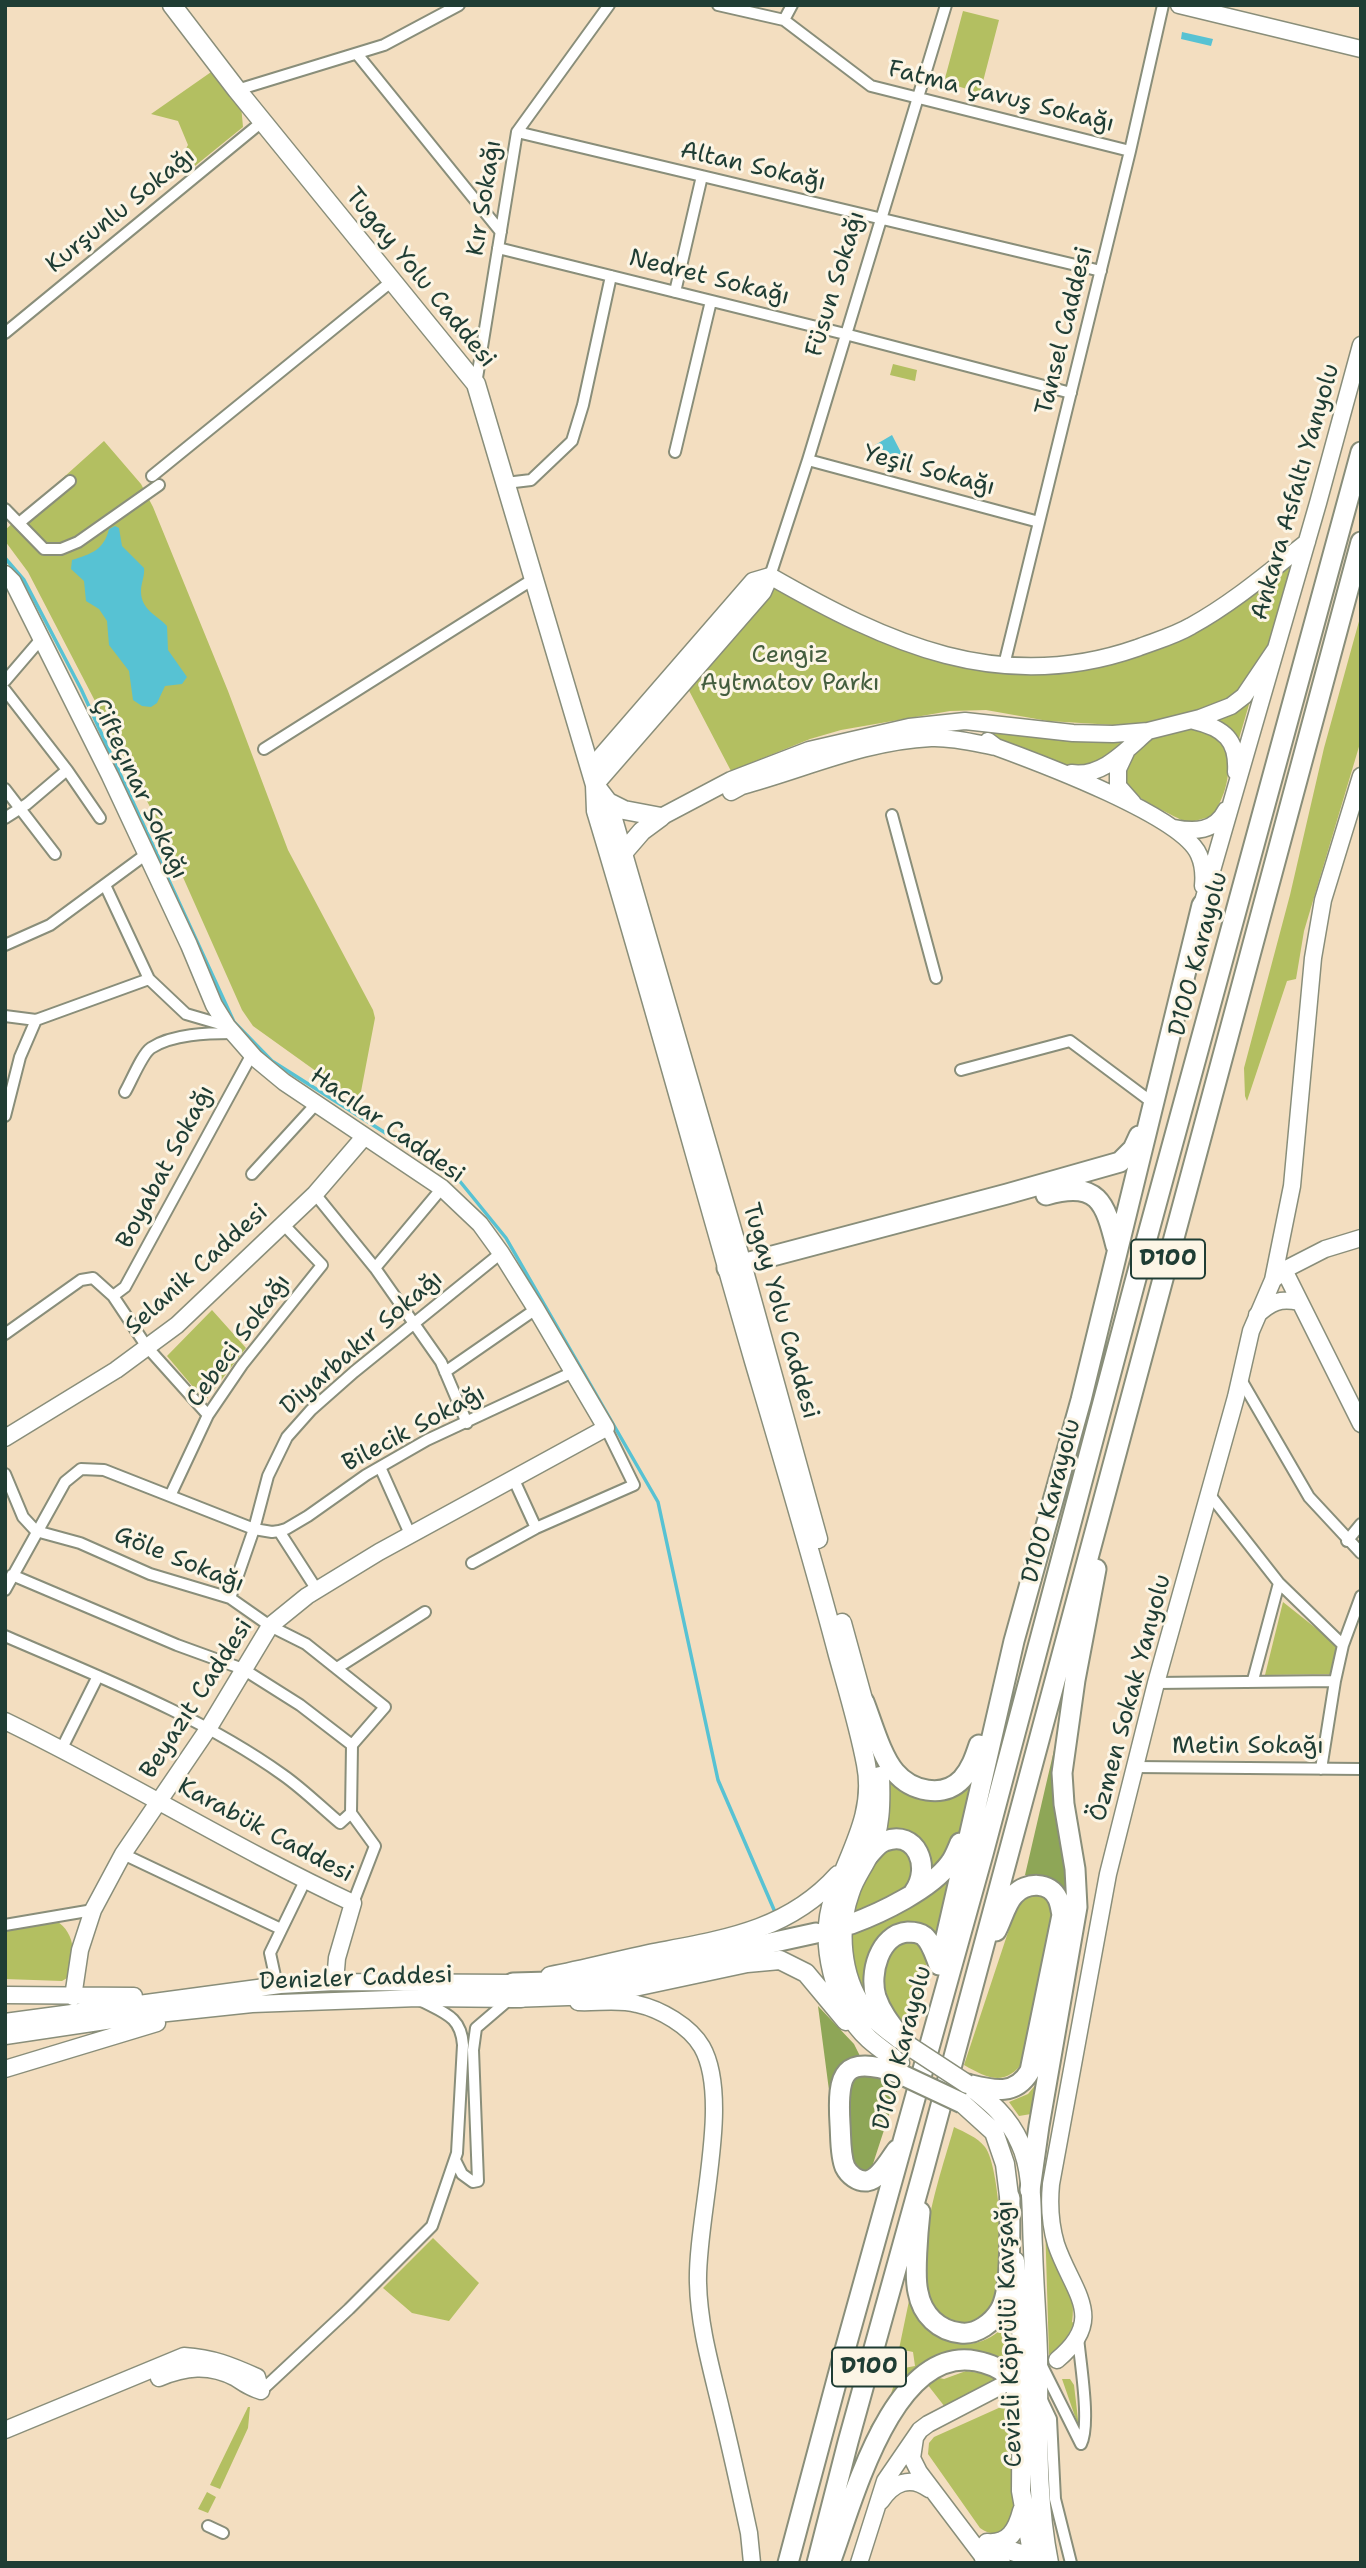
<!DOCTYPE html>
<html>
<head>
<meta charset="utf-8">
<style>
  body { margin:0 }
  #map { position:relative; width:1366px; height:2568px; overflow:hidden; background:#f3dec0; font-family:"Shantell Sans",sans-serif }
  canvas { display:block }
  .frame { position:absolute; inset:0; border:7px solid #1f3d34; pointer-events:none }
</style>
</head>
<body>
<div id="map">
<canvas width="1366" height="2568"></canvas>
<div class="frame"></div>
</div>
<script>
const ctx = document.querySelector('canvas').getContext('2d');
ctx.lineJoin = 'round';
function fillPath(path, color) {
  ctx.fillStyle = color;
  ctx.fill(path, 'evenodd');
}
function stroke(path, color, width, dash) {
  ctx.strokeStyle = color;
  ctx.lineWidth = width;
  ctx.lineCap = dash ? 'butt' : 'round';
  ctx.setLineDash(dash || []);
  ctx.stroke(path);
}
function label(font, color, halo, rows, align = 'center') {
  ctx.font = font + ' "Shantell Sans",sans-serif';
  ctx.lineWidth = 6;
  ctx.setLineDash([]);
  ctx.textBaseline = 'middle';
  ctx.strokeStyle = halo;
  ctx.fillStyle = color;
  for (const [text, x, y, turn = 0] of rows) {
    ctx.save();
    ctx.translate(x, y);
    ctx.rotate((+turn || 0) * Math.PI / 180);
    ctx.textAlign = isNaN(turn) ? turn : align;
    if (halo) ctx.strokeText(text, 0, 0);
    ctx.fillText(text, 0, 0);
    ctx.restore();
  }
}
const green = new Path2D(`
  M963,11l36,9 -19,73 -36,-11z
  M214,70l27,35 2,22 -53,43 -10,-11 8,-14 -10,-24 -27,-7z
  M893,364l24,6 -2,11 -25,-6z
  M104,441l37,43 12,23 75,184 60,159 85,160 2,8 -16,84 -106,-76 -11,-16 -80,-180 -134,-258 -23,-31v-11z
  M1307,542l-32,108 -39,51 -48,19 -74,5 -66,-4 -62,-11 -36,1 -109,19 -31,9 -79,32 -47,-90 86,-105 143,71 129,21 117,-28z
  M1361,614v126l-57,191 -8,48 -9,2 -40,120 -2,-5 -1,-28 46,-173 34,-147z
  M1250,701l-12,41 -9,-14 -12,-9z
  M977,727l150,12 -7,8 -27,20 -21,1 -27,-12 -48,-13z
  M1188,727l20,2 19,13c3,33 2,45 -14,74l-26,7c-12,-7 -51,-24 -57,-34 -15,-23 10,-48 31,-55 8,-4 18,-5 27,-7z
  M212,1310l34,38 -41,53 -38,-45z
  M1283,1602l54,43 -4,29 -68,1z
  M885,1771l21,20 59,-5 8,2 -15,50 -32,41 3,-13 -46,-33z
  M890,1845l17,3 10,17 -13,28 -52,23 5,-19 21,-45z
  M955,1863l-20,72 -32,-11 -34,70c-14,-13 -16,-40 -19,-58 50,-20 70,-33 105,-73z
  M1027,1894l20,2 7,15 -29,149c-20,27 -36,19 -61,5l55,-166z
  M52,1919c23,9 25,38 17,58l-7,4 -57,-2v-50z
  M904,1939l16,6 7,16 -15,68c-22,-14 -39,-55 -21,-79 3,-4 9,-7 13,-11z
  M1037,2083l-6,31 -12,2 -10,-14 19,-8z
  M954,2127c10,5 23,10 31,20 16,21 22,140 6,161 -7,10 -19,18 -31,18 -10,-1 -17,-8 -22,-14 -34,-38 4,-141 16,-185z
  M1045,2222c11,31 33,67 27,100l2,1c-6,14 -13,23 -25,32z
  M433,2238l46,45 -30,38 -37,-8 -29,-25z
  M910,2296c6,41 55,63 88,36 8,-7 12,-19 17,-28v63l-24,-11 -42,-1 -74,73 -5,-1 20,-30 9,-28 16,-3 -2,-14 -14,-3z
  M966,2371l27,4 9,8 -57,24 -18,-23 8,-7 9,2z
  M1062,2379h8l4,6 5,43z
  M1012,2402l4,5 -1,108c-5,17 -21,24 -35,13l-52,-74 1,-11 5,-6z
  M248,2407h2l-2,21 -28,61 -10,-4z
  M207,2492l9,5 -8,16 -10,-4z`);
const forest = new Path2D(`
  M1064,1707l2,167 1,24 -21,-20 -21,-3z
  M818,2006l36,38 6,12c-24,3 -26,22 -30,42z
  M881,2073l17,14 -27,83c-10,3 -17,-3 -20,-13 -4,-10 -3,-69 3,-77 6,-7 19,-6 27,-7z`);
const water = new Path2D(`
  M1182,32l31,7 -2,7 -30,-7z
  M892,435l15,29 -14,9 -18,-28z
  M115,526l4,2 3,18 22,22c1,8 -3,15 -3,23 0,19 15,23 26,35l1,24 19,27 -5,7 -17,2 -8,17 -6,4 -9,-1 -9,-6 -4,-29 -20,-26 -2,-24 -8,-12 -13,-8 -2,-20 -13,-12 1,-9c19,-6 32,-10 37,-31z`);
const stream = new Path2D(`
  M5,558l19,22 57,109 153,333 38,39 186,118 48,59 152,264 60,278 57,132`);
const street = new Path2D(`
  M718,5l66,15 87,66 259,65
  M784,20l8,-15
  M357,54l144,178
  M237,90l147,-45 75,-40
  M517,132l584,139
  M498,248l347,86 226,59
  M675,292l27,-116
  M5,333l258,-212
  M476,384l41,-252 92,-127
  M675,452l36,-151
  M808,460l231,62
  M152,476l240,-195
  M506,483l25,-3 41,-39 11,-36 28,-129
  M5,509l39,40h17l17,-7 81,-57
  M19,523l51,-42
  M770,576l38,-116 138,-455
  M1004,665l126,-514 33,-146
  M5,681l36,-42
  M5,690l62,80 33,48
  M264,749l271,-171
  M5,789l50,65
  M892,815l44,163
  M5,818l22,-14 40,-34
  M105,885l44,94
  M5,945l45,-20 95,-70
  M5,1016l31,4 113,-41 37,35 41,12
  M961,1070l109,-29 83,62
  M125,1092c6,-10 17,-38 26,-44 21,-14 57,-15 82,-15
  M5,1116l15,-59 16,-37
  M252,1174l64,-70
  M315,1194l60,74 66,94 26,61
  M375,1268l67,-80
  M113,1296l12,-9 127,-233
  M5,1334l76,-54 12,-2 20,18 34,51 61,68
  M445,1372l91,-63
  M1240,1378l69,119 52,56
  M380,1467l30,67
  M5,1474l18,43 13,14 44,12 70,31 80,24 40,28 36,18 79,63 -33,38 -1,68
  M514,1480l22,48
  M1210,1495l69,88 64,62
  M170,1496l38,-81 34,-50 80,-100 -38,-40
  M279,1531l7,-2 22,-13 58,-41 61,-35 146,-68
  M1347,1541l14,-17
  M472,1563l64,-35 98,-43 -28,-57
  M12,1575l165,70 66,24 57,36 52,40
  M5,1590l60,-108 16,-13 23,1 150,59 18,3 7,-1 38,59
  M230,1598l24,-69 14,-53 19,-39 24,-27 43,-38 147,-119
  M5,1636c94,41 194,79 278,139 20,14 38,32 57,48l11,-10 24,33 -22,57
  M337,1668l88,-56
  M1253,1680l26,-97
  M1156,1683l179,-2
  M62,1748l36,-72
  M1135,1767l226,2
  M1321,1769l14,-88 8,-36 18,-49
  M123,1854l158,75
  M5,1925l88,-15
  M280,1985l-5,-9 -5,-23 35,-72
  M455,2160l7,14 11,8 5,-1 -5,-131 3,-22 35,-30
  M1078,2337c2,25 13,87 3,107
  M1042,2366l39,78
  M261,2391l88,-82 83,-83 25,-73 6,-108c-2,-29 -19,-32 -43,-45
  M1041,2398l10,21 4,80 16,64
  M208,2526l15,7`);
const secondary = new Path2D(`
  M1179,5l182,44
  M5,574l8,8 97,194 79,169 25,60 13,21 28,32 29,24 158,106 38,36 21,29 35,56 70,119 -227,124 -72,44 -37,30 -62,103 -85,125 -30,56 -13,40 -7,47
  M770,576c117,67 230,120 367,72 18,-7 37,-12 54,-22 42,-23 79,-55 116,-84
  M1194,721c30,7 44,19 42,51
  M988,741l8,6c41,15 187,69 203,108 4,9 5,21 4,31
  M1126,752l-8,17v17l15,17
  M590,769l163,-188 17,-5
  M1071,773c31,5 55,-23 77,-42
  M595,785l168,-193 7,-16
  M731,792l11,-6c63,-17 123,-45 189,-48 22,-1 44,5 65,9
  M661,817l70,-37 78,-30 100,-23 56,-6 108,12 40,1 35,-3 52,-13 31,-12 13,-10 31,-46
  M1174,828c20,4 41,4 52,-18
  M1202,905l116,-402 43,-158
  M1284,1270l77,154
  M1273,1280l19,-94 21,-228 10,-58 38,-124
  M1257,1315c14,-13 23,-17 42,-13
  M5,1438l111,-68 61,-45 138,-131 49,-57
  M5,1721c118,57 230,127 348,182l-16,55 -2,24
  M5,1995l129,1
  M578,2002c19,1 41,-3 59,2 23,5 53,22 65,43 30,53 -6,173 -4,236 1,43 13,84 23,126 10,41 19,82 28,124l3,30
  M5,2022l275,-37 55,-3 178,1
  M5,2036l134,-20 113,-12 166,-6 103,1
  M5,2069l152,-46
  M1057,2360c51,-42 15,-68 -1,-116 -6,-20 -7,-39 -5,-60l57,-310 48,-191 80,-286 15,-66 22,-51 11,-10 41,-21 36,-11
  M159,2378c26,-11 50,-14 77,0 9,6 15,10 25,13
  M5,2430l179,-74c29,2 46,9 73,21l4,14
  M915,2438l-3,20 7,14 65,86
  M881,2501c12,-18 29,-26 48,-12
  M859,2563l26,-82 35,-51 8,-6 75,-39`);
const primary = new Path2D(`
  M172,5l65,85 239,294 119,401 1,26c55,182 105,367 158,550 29,98 58,195 84,294 10,36 21,72 28,109 10,50 -17,88 -32,133 -16,44 0,110 35,142 10,9 21,16 31,24
  M595,785l13,17 134,462 76,275
  M608,802l16,8 37,7
  M615,853h8l19,-22 19,-14
  M842,1623l25,91
  M880,1776c1,27 1,53 -11,79 -6,13 -15,24 -19,38 -13,36 -9,83 13,114 10,13 23,22 36,32
  M550,1976c33,-6 66,-15 99,-22 72,-14 138,-22 189,-79
  M511,1998l86,-3 150,-32 33,-3 26,13 40,48
  M967,2084c23,18 41,32 53,59 14,29 11,73 13,105 1,36 4,71 5,107 1,72 -3,137 11,208
  M962,2103l32,29 11,32 6,48
  M1015,2261l7,80 -1,150 13,72
  M987,2543c22,2 30,-13 35,-32
  M987,2543l37,12 11,8
  M984,2558l17,5`);
const highway = new Path2D(`
  M1046,1195c52,-15 59,7 70,51
  M727,1268l280,-74 113,-32 13,-13 6,-13
  M864,1702c8,20 17,54 31,70 16,19 48,27 67,7 9,-10 13,-22 17,-34
  M868,1856c5,-5 10,-13 17,-15 31,-12 47,26 29,51
  M851,1924c30,-11 80,-35 99,-61 4,-5 7,-13 10,-20
  M940,1963l74,-322 67,-241 121,-495
  M513,1983l73,-2 52,-9 178,-39
  M906,2044c-11,-15 -24,-29 -30,-47 -7,-23 3,-63 32,-65 6,0 12,1 16,4 8,7 11,20 15,29
  M967,2084c25,6 48,13 63,-13l32,-156c-1,-5 -2,-12 -4,-16 -8,-18 -32,-17 -44,-4 -8,8 -12,25 -18,36
  M897,2150c-8,10 -17,29 -30,31 -9,1 -18,-6 -22,-14 -5,-12 -4,-29 -5,-43 -3,-52 3,-69 58,-51
  M1030,2190l9,-64 38,-219 -2,-38 -11,-65 -2,-31 13,-93 21,-111
  M920,2212c-2,18 -6,64 -2,80 4,23 21,39 43,41 16,2 32,-11 39,-23 13,-22 9,-86 10,-112
  M788,2563l55,-206 140,-503 152,-572 226,-830
  M817,2563l31,-121 75,-270 438,-1630
  M830,2563c22,-59 62,-218 146,-202 30,6 39,18 45,46`);
const primaryBridge = new Path2D(`
  M906,2044l61,40`);
const highwayBridge = new Path2D(`
  M898,2073l64,30`);
const shields = [
  [1168,1259,74],
  [869,2367,74]
];
const shieldNames = [
  ["D100",1168,1259],
  ["D100",869,2367]
];
const streetNames = [
  ["Fatma Çavuş Sokağı",1001,97,14],
  ["Altan Sokağı",753,167,13],
  ["Kır Sokağı",485,198,-81],
  ["Kurşunlu Sokağı",121,211,-39],
  ["Tugay Yolu Caddesi",420,278,51],
  ["Nedret Sokağı",709,278,14],
  ["Füsun Sokağı",836,284,-73],
  ["Tansel Caddesi",1065,331,-76],
  ["Yeşil Sokağı",929,471,15],
  ["Ankara Asfaltı Yanyolu",1296,492,-74],
  ["Çifteçınar Sokağı",139,789,65],
  ["D100 Karayolu",1199,954,-75],
  ["Hacılar Caddesi",387,1126,35],
  ["Boyabat Sokağı",166,1167,-62],
  ["Selanik Caddesi",197,1270,-42],
  ["Tugay Yolu Caddesi",780,1311,74],
  ["Cebeci Sokağı",239,1341,-54],
  ["Diyarbakır Sokağı",362,1343,-41],
  ["Bilecik Sokağı",414,1429,-28],
  ["D100 Karayolu",1052,1501,-75],
  ["Göle Sokağı",179,1560,22],
  ["Özmen Sokak Yanyolu",1131,1698,-75],
  ["Beyazıt Caddesi",197,1699,-57],
  ["Metin Sokağı",1248,1747],
  ["Karabük Caddesi",265,1831,28],
  ["Denizler Caddesi",356,1979,-2],
  ["D100 Karayolu",903,2048,-75],
  ["Cevizli Köprülü Kavşağı",1010,2334,-92]
];
const parkNames = [
  ["Cengiz",790,656],
  ["Aytmatov Parkı",790,684]
];
fillPath(green, '#b3bf61');
fillPath(forest, '#8ea657');
fillPath(water, '#57c2d3');
stroke(stream, '#57c2d3', 3.5);
stroke(street, '#898e7a', 14);
stroke(secondary, '#898e7a', 19);
stroke(primary, '#898e7a', 21);
stroke(highway, '#898e7a', 23);
stroke(street, '#fff', 10);
stroke(secondary, '#fff', 16);
stroke(primary, '#fff', 18);
stroke(highway, '#fff', 19);
stroke(primaryBridge, '#898e7a', 21, []);
stroke(highwayBridge, '#898e7a', 23, []);
stroke(primaryBridge, '#fff', 18);
stroke(highwayBridge, '#fff', 19);
for (const [x, y, w] of shields) {
  const box = new Path2D();
  box.roundRect(x - w / 2, y - 19.5, w, 39, 5);
  ctx.fillStyle = '#fcf5e5';
  ctx.fill(box);
  stroke(box, '#1f3d34', 2);
}
label('bold 23px', '#1f3d34', null, shieldNames);
label('24px', '#1f3d34', '#fcf5e5', streetNames);
label('24px', '#445e3f', '#fcf5e5', parkNames);
</script>
</body>
</html>
